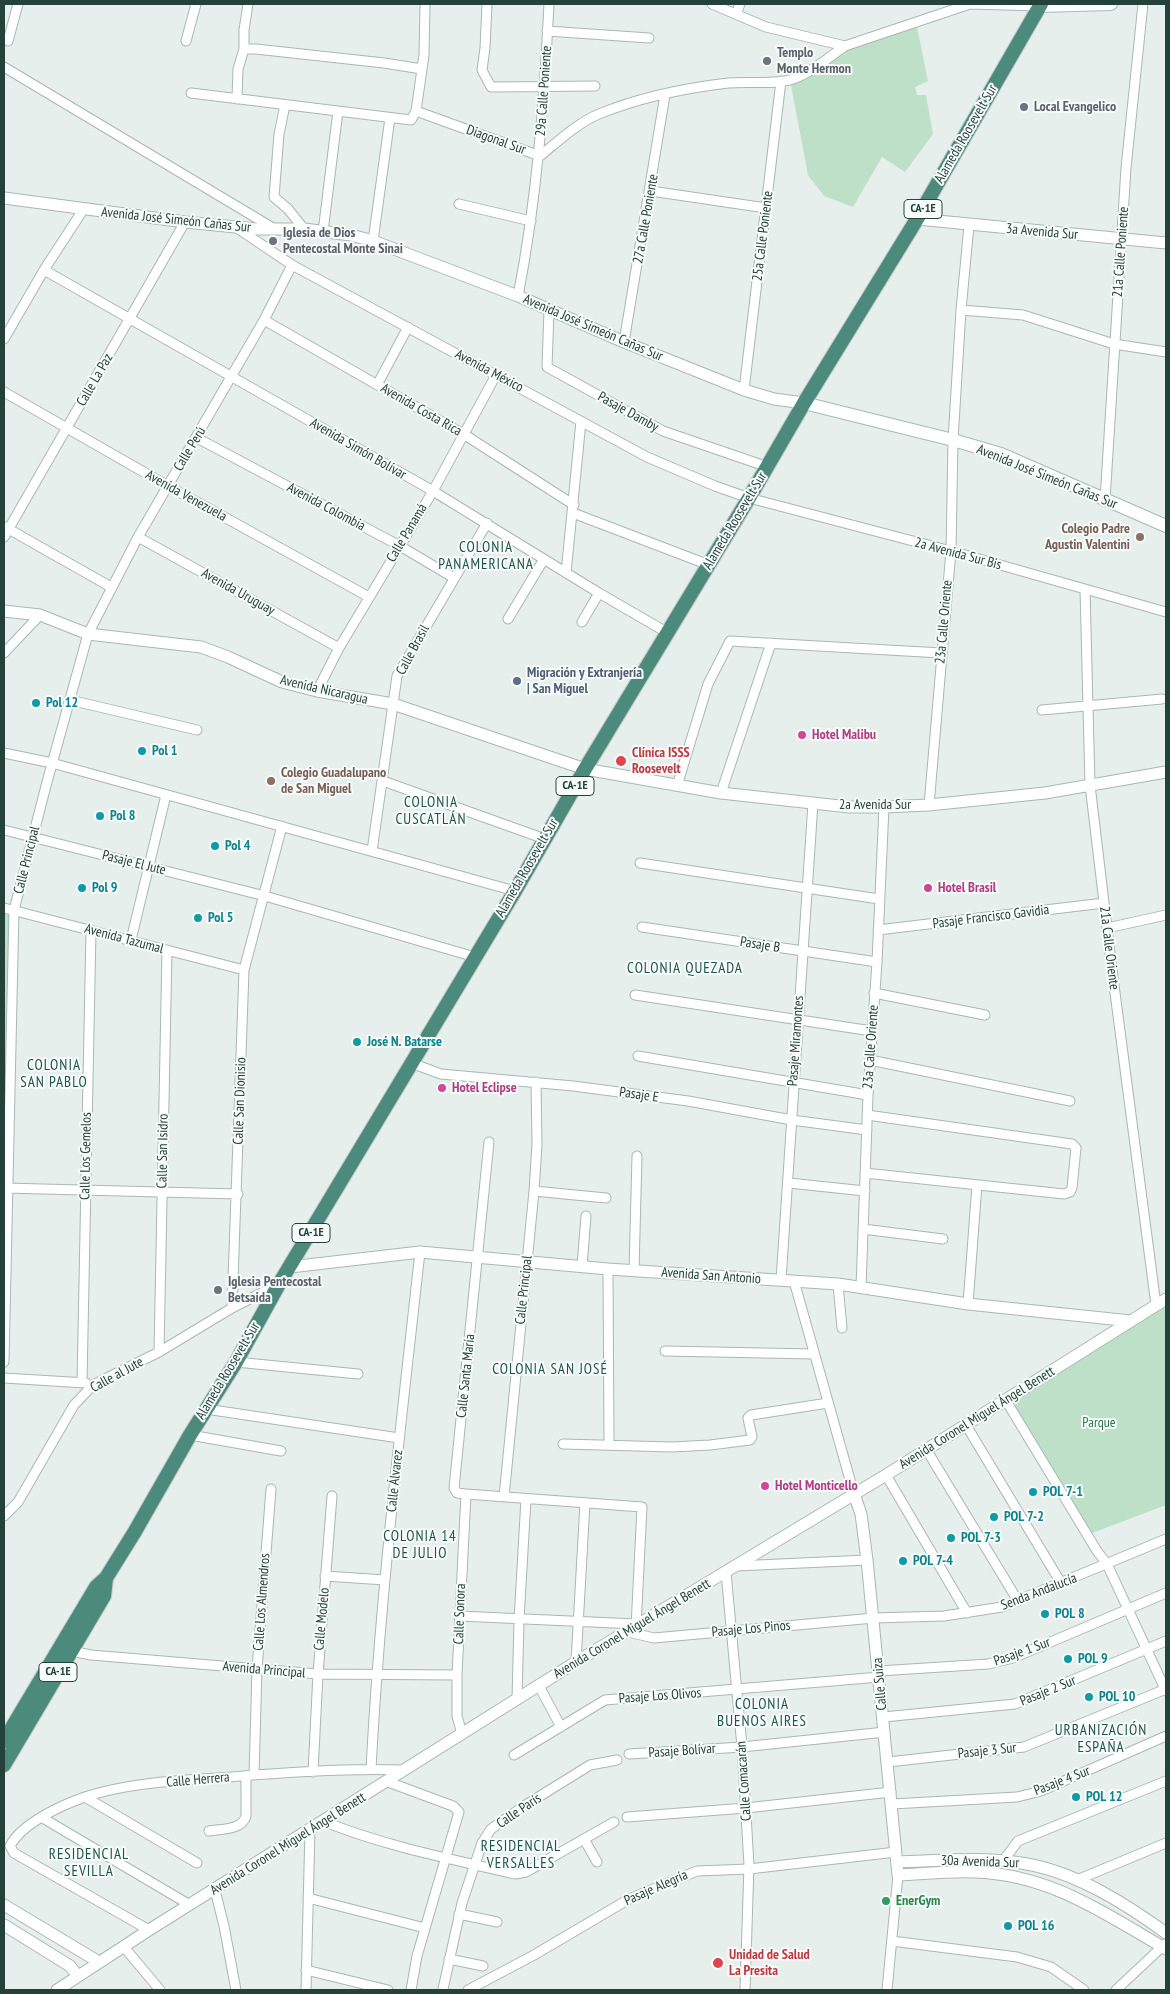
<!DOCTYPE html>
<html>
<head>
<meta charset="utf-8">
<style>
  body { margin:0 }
  #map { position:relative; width:1170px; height:1994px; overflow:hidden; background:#e6efeb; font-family:"PT Sans Narrow",sans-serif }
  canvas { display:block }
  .frame { position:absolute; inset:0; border:5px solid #24423a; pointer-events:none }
</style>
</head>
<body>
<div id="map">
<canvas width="1170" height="1994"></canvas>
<div class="frame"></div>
</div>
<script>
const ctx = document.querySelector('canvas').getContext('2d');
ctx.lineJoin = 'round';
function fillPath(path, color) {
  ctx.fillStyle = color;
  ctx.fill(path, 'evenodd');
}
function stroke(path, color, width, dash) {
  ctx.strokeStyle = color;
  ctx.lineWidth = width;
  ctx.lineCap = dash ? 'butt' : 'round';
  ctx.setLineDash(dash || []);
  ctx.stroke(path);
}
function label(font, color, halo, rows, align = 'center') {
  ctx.font = font + ' "PT Sans Narrow",sans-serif';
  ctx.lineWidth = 4;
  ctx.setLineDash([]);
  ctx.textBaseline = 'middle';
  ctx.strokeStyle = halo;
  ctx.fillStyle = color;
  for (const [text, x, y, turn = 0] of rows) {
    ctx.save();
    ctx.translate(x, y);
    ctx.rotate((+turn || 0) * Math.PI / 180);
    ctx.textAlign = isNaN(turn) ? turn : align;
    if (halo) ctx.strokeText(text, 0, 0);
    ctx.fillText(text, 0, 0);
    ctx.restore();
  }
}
const green = new Path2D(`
  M917,27l11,54 -13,6 2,8h9l7,39 -28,38 -23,-15 -29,50 -29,-11 -16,-21 -18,-95 55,-34z
  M4,908l10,2 -10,278z
  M1166,1300v205l-79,30 -82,-136z`);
const minor = new Path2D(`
  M487,4l-2,44 -3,22 9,17 104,-1
  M712,4l54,23 79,19 125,-42 69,2
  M736,14l4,-10
  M547,31l102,7
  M8,41l10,-37
  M186,41l10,-37
  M244,49h12l128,14 38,6
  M4,67l269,161
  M191,93l220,27 5,-9 124,45c17,-14 39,-34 59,-42 39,-16 87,-26 129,-31 20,-2 47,2 65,-4 18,-6 36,-22 52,-33
  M237,99l1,-30 6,-20v-19l4,-26
  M285,105l-6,29 -5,63 14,12 16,20
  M416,111l8,-56 1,-51
  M651,191l115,17
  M459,204l72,17
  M237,228l55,37 355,192 68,29 34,12 202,53 215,61
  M323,232l15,-121
  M373,241l17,-123
  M44,270l389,221 166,102 69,40
  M518,296c19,-97 26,-194 31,-292
  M549,310l-2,57 116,64 105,36
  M961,310l62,5 91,29 52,8
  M264,320l201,115 109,70
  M4,339l40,-69 39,-60
  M624,342l41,-247
  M377,385l31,-58
  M744,390l37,-309
  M4,392l164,94 201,111
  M197,438l203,108 54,32
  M1105,500l21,-332 17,-164
  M573,513l136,52
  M5,527l106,60
  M4,537l181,-315
  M138,537l201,111
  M566,573l15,-152
  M1085,589l5,196 22,185 44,335
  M508,619l36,-60
  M582,622l17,-29
  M4,653l36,-38
  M317,691l22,-43 94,-157 63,-116
  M70,700l127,30
  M1042,710l120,-11
  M4,753l48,10 463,128
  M383,781l162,58
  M677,786l31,-102 22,-43 211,12
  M721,793l50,-150
  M929,805l22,-254 2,-111 8,-130 8,-85
  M4,830l261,66 210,61
  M372,851l25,-175 90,-153
  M640,863l239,36
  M4,908l240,62
  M642,927l235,35
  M1107,928l59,-13
  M878,930l226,-27
  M131,940l35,-145
  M874,993l111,22
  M635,995l237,36
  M638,1056l230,39
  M870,1060l200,41
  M411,1063l30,11 132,12 115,15 104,19 75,10
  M489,1142l-35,346 3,5 9,1 176,13 -6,120
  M865,1173l199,21 6,-2 2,-4 4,-40 -4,-4 -205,-29
  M789,1183l76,8
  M4,1188l234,6
  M534,1191l72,7
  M863,1229l80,10
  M582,1266l4,-50
  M608,1269l1,176
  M634,1270l3,-114
  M781,1280l32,-477
  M794,1281l60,213
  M838,1284l4,44
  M861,1287l7,-192 9,-133 7,-155
  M968,1304l9,-119
  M232,1308l12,-338 38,-144
  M665,1351l149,3
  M159,1352l8,-402
  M4,1362l10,-452 33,-128 41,-148 50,-97 126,-217 28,-55
  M236,1362l122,12
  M4,1378l82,5
  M82,1382l9,-452
  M1005,1399l92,152 10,13 59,127
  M206,1409l193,29
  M966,1425l95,158
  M190,1435l91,16
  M563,1444l109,3 38,-2 40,-5 2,-3 -4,-19 3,-3 77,-12
  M926,1449l92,152
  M886,1475l81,138
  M504,1497l30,-306 3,-47 -1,-62
  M4,1516l14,-14 56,-97 19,-20 66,-33 73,-44 45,-23
  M736,1566l131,-6
  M726,1572l16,175 7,118 -4,125
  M325,1576l60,4
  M459,1616l177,8
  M628,1632l26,6 220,-20 70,-2 58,-9 164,-68
  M71,1651l20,4 227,19 139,1
  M576,1662l9,-159
  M879,1671l109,-7 25,-6 153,-65
  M539,1686l22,41
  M517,1700l2,-80 7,-121
  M884,1717l131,-13 151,-63
  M462,1734l-5,-18v-41l9,-181
  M629,1754l113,-7 143,-15
  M514,1755l91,-55 275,-23
  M888,1762l136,-15 142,-58
  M371,1769c9,-173 30,-345 49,-517
  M313,1772l5,-98 14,-178
  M254,1775l3,-106 14,-180
  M388,1782l65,24 6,6 -42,144 -6,34
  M85,1797l112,66
  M892,1804l125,-7 24,-6 125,-55
  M41,1817l149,88
  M627,1817l119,-9 145,-16
  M323,1821c61,25 128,38 192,53l11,-2 88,-50
  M209,1831c13,-2 33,-1 37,-15v-40
  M584,1839l13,23
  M1003,1861l15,-20 148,-60
  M1077,1880l89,-37
  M215,1890l9,36 12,64
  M308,1898l117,30
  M459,1914l38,8
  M149,1930l-135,-77 -4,-7c12,-23 52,-41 75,-49 42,-14 89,-16 132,-19 62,-5 125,-10 187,-8
  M892,1941l125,16 34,10 33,23
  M124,1947l36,43
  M449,1959l34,7
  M306,1970l82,20
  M443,1989l19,-86 20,-60 9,-14 33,-23 66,-41 27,-5
  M306,1990l4,-161
  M468,1990l66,-35 95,-56 68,-28 52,-2 147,-17
  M887,1990l11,-115
  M1116,1990l49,-46`);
const tertiary = new Path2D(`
  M4,198l181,24 71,7h48l47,6 22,6 145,55 106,46 120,48 30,9 30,4
  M917,219l249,24
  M4,611l36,4 48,19 113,13 27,10 54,25 35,9 76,13 192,65 136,24 128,14h35l45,-2 116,-12 121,-21
  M290,1267l130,-15 188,17 230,15 130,20 163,17
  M854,1494l7,20 6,46 31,315c25,-1 51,-4 76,-3 75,2 130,41 192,77
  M897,1862c43,-1 87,-6 130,2 50,9 99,40 139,69
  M4,1905l95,57
  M4,1925l66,41 8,10
  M57,1990l92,-60 427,-268 310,-187 280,-176`);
const secondary = new Path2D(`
  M1039,6l72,-2
  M804,403l149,37 48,14 165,72`);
const trunk = new Path2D(`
  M4,1741l92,-154 10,-9 28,-45 56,-98 46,-73 43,-78 236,-393 70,-122 164,-271 55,-95 113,-184 124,-215
  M4,1765l100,-169 2,-18`);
const markers = [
  [767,61,5,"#6b7280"],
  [1024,107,5,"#6b7280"],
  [273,241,5,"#6b7280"],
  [1140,537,5,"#8d6e63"],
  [517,681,5,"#5c6f8a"],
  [36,703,5,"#0f9aa8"],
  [802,735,5,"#d1479c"],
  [142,751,5,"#0f9aa8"],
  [621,761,6,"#e0444e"],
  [271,781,5,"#8d6e63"],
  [100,816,5,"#0f9aa8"],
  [215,846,5,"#0f9aa8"],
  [82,888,5,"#0f9aa8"],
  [928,888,5,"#d1479c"],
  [198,918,5,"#0f9aa8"],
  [357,1042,5,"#0f9aa8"],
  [442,1088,5,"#d1479c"],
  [218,1290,5,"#6b7280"],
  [765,1486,5,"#d1479c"],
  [1033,1492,5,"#0f9aa8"],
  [994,1517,5,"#0f9aa8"],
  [951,1538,5,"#0f9aa8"],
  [903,1561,5,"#0f9aa8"],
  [1045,1614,5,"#0f9aa8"],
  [1068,1659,5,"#0f9aa8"],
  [1089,1697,5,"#0f9aa8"],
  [1076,1797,5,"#0f9aa8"],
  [886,1901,5,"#2e9e5b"],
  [1008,1926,5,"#0f9aa8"],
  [718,1963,6,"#e0444e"]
];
const shields = [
  [923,209,38],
  [575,786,38],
  [311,1233,38],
  [58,1672,38]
];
const shieldNames = [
  ["CA-1E",923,209],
  ["CA-1E",575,786],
  ["CA-1E",311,1233],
  ["CA-1E",58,1672]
];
const worshipNames = [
  ["Templo",777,53],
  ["Monte Hermon",777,69],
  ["Local Evangelico",1034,107],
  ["Iglesia de Dios",283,233],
  ["Pentecostal Monte Sinai",283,249],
  ["Iglesia Pentecostal",228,1282],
  ["Betsaida",228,1298]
];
const streetNames = [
  ["29a Calle Poniente",544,91,-86],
  ["Alameda Roosevelt Sur",966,134,-60],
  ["Diagonal Sur",496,140,20],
  ["27a Calle Poniente",646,219,-80],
  ["Avenida José Simeón Cañas Sur",176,220,6],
  ["3a Avenida Sur",1042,232,5],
  ["25a Calle Poniente",763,236,-83],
  ["21a Calle Poniente",1121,252,-86],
  ["Avenida José Simeón Cañas Sur",593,328,23],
  ["Avenida México",489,371,28],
  ["Calle La Paz",95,380,-60],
  ["Avenida Costa Rica",421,410,30],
  ["Pasaje Damby",628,412,29],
  ["Calle Perú",190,449,-59],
  ["Avenida Simón Bolívar",358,449,30],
  ["Avenida José Simeón Cañas Sur",1047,477,22],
  ["Avenida Venezuela",186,496,29],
  ["Avenida Colombia",326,507,28],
  ["Alameda Roosevelt Sur",735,521,-59],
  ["Calle Panamá",407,533,-59],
  ["2a Avenida Sur Bis",958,554,15],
  ["Avenida Uruguay",238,592,29],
  ["23a Calle Oriente",944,622,-85],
  ["Calle Brasil",413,650,-62],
  ["Avenida Nicaragua",324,690,13],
  ["2a Avenida Sur",875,805],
  ["Calle Principal",27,860,-76],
  ["Pasaje El Jute",134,863,14],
  ["Alameda Roosevelt Sur",527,868,-60],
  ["Pasaje Francisco Gavidia",991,917,-7],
  ["Avenida Tazumal",124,939,15],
  ["Pasaje B",760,945,9],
  ["21a Calle Oriente",1109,948,83],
  ["Pasaje Miramontes",796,1041,-86],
  ["23a Calle Oriente",871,1047,-86],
  ["Pasaje E",639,1095,8],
  ["Calle San Dionisio",240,1101,-88],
  ["Calle San Isidro",163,1151,-89],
  ["Calle Los Gemelos",86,1156,-89],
  ["Avenida San Antonio",711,1276,4],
  ["Calle Principal",524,1290,-84],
  ["Alameda Roosevelt Sur",228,1371,-59],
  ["Calle al Jute",117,1375,-29],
  ["Calle Santa María",466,1376,-84],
  ["Avenida Coronel Miguel Ángel Benett",977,1418,-32],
  ["Calle Álvarez",395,1481,-84],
  ["Senda Andalucía",1039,1592,-21],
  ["Calle Los Almendros",262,1602,-86],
  ["Calle Sonora",460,1614,-88],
  ["Calle Modelo",322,1619,-85],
  ["Avenida Coronel Miguel Ángel Benett",632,1629,-31],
  ["Pasaje Los Pinos",751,1629,-5],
  ["Pasaje 1 Sur",1022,1652,-20],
  ["Avenida Principal",264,1670,5],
  ["Calle Suiza",880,1684,-95],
  ["Pasaje 2 Sur",1048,1691,-22],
  ["Pasaje Los Olivos",660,1696,-4],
  ["Pasaje Bolívar",682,1751,-4],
  ["Pasaje 3 Sur",987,1751,-6],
  ["Calle Herrera",198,1780,-5],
  ["Calle Comacarán",744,1781,-94],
  ["Pasaje 4 Sur",1062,1781,-21],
  ["Calle París",519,1811,-34],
  ["Avenida Coronel Miguel Ángel Benett",288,1844,-32],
  ["30a Avenida Sur",980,1862,2],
  ["Pasaje Alegría",656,1888,-24]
];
const educationNames = [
  ["Colegio Padre",1130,529],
  ["Agustin Valentini",1130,545],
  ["Colegio Guadalupano",281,773,"left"],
  ["de San Miguel",281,789,"left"]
];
const serviceNames = [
  ["Migración y Extranjería",527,673],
  ["| San Miguel",527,689]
];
const cultureNames = [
  ["Pol 12",46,703],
  ["Pol 1",152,751],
  ["Pol 8",110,816],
  ["Pol 4",225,846],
  ["Pol 9",92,888],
  ["Pol 5",208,918],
  ["José N. Batarse",367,1042],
  ["POL 7-1",1043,1492],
  ["POL 7-2",1004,1517],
  ["POL 7-3",961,1538],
  ["POL 7-4",913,1561],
  ["POL 8",1055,1614],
  ["POL 9",1078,1659],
  ["POL 10",1099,1697],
  ["POL 12",1086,1797],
  ["POL 16",1018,1926]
];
const hotelNames = [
  ["Hotel Malibu",812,735],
  ["Hotel Brasil",938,888],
  ["Hotel Eclipse",452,1088],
  ["Hotel Monticello",775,1486]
];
const healthNames = [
  ["Clínica ISSS",632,753],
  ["Roosevelt",632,769],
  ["Unidad de Salud",729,1955],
  ["La Presita",729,1971]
];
const parkNames = [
  ["Parque",1099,1423]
];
const leisureNames = [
  ["EnerGym",896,1901]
];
const neighbourhoodNames = [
  ["COLONIA",486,548],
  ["PANAMERICANA",486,565],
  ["COLONIA",431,803],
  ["CUSCATLÁN",431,820],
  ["COLONIA QUEZADA",685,969],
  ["COLONIA",54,1066],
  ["SAN PABLO",54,1083],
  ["COLONIA SAN JOSÉ",550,1370],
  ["COLONIA 14",420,1537],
  ["DE JULIO",420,1554],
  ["COLONIA",762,1705],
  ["BUENOS AIRES",762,1722],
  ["URBANIZACIÓN",1101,1731],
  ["ESPAÑA",1101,1748],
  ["RESIDENCIAL",521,1847],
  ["VERSALLES",521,1864],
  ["RESIDENCIAL",89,1855],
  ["SEVILLA",89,1872]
];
fillPath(green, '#bfe0c8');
stroke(minor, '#a8b8b2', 11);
stroke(tertiary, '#a8b8b2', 13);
stroke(secondary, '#a4bbb3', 14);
stroke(trunk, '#c2cac8', 16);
stroke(minor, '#fff', 9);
stroke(tertiary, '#fff', 11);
stroke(secondary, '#fff', 12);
stroke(trunk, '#4c8a7c', 14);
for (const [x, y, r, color] of markers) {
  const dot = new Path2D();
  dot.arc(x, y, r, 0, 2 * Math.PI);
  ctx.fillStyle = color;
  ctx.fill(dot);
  stroke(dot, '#f7fbf9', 2);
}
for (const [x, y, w] of shields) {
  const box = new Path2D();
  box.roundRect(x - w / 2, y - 9.5, w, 19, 4);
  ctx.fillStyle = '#f7fbf9';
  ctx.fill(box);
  stroke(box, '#24423a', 1);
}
label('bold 12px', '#24423a', null, shieldNames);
label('bold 14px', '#5b616d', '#f7fbf9', worshipNames, 'left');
label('14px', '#24423a', '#f7fbf9', streetNames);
label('bold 14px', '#785e54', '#f7fbf9', educationNames, 'right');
label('bold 14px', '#4e5e75', '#f7fbf9', serviceNames, 'left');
label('bold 14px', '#0d838f', '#f7fbf9', cultureNames, 'left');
label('bold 14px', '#b23c85', '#f7fbf9', hotelNames, 'left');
label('bold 14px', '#be3a42', '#f7fbf9', healthNames, 'left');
label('14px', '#2d7a4b', '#f7fbf9', parkNames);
label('bold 14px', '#27864d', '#f7fbf9', leisureNames, 'left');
ctx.letterSpacing = '1px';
label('15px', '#1f5548', '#f7fbf9', neighbourhoodNames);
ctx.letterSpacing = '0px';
</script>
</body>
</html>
